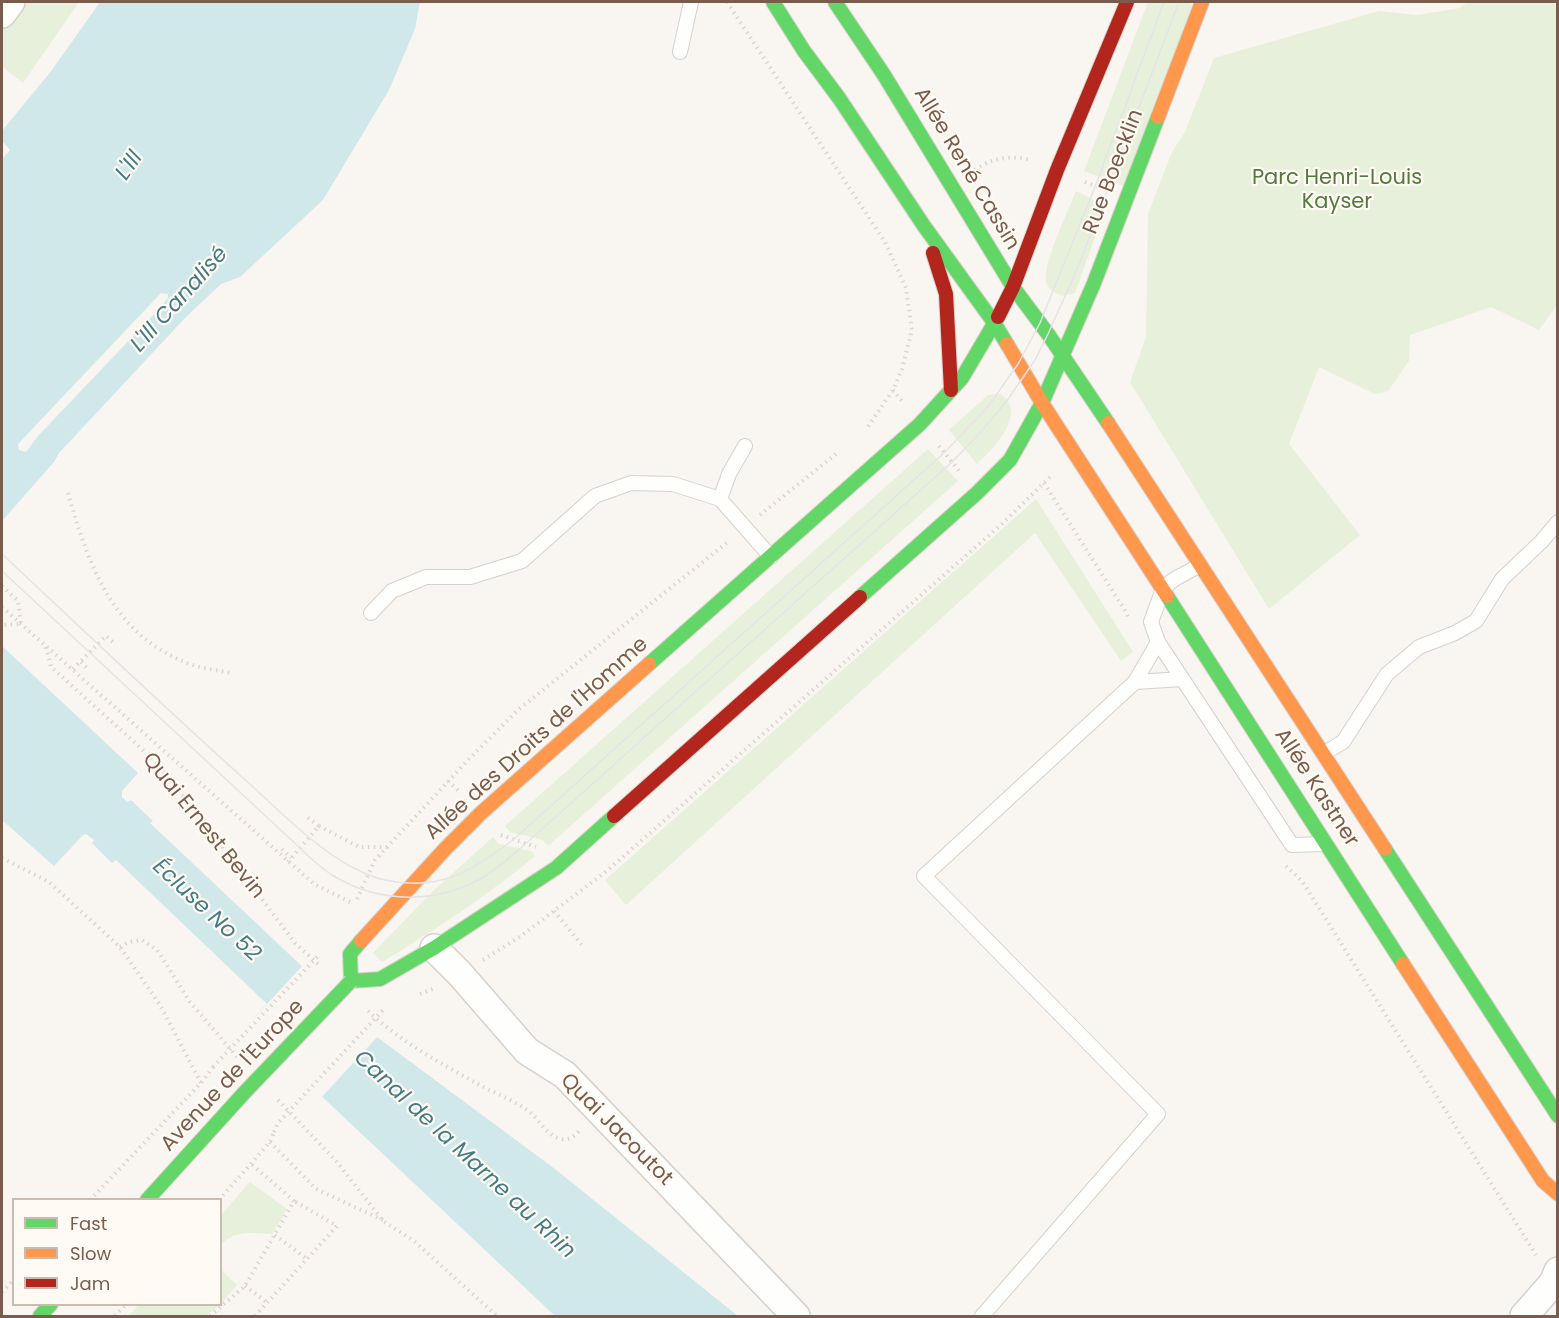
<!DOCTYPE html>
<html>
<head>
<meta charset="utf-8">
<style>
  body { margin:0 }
  #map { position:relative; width:1559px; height:1318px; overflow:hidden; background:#f9f5f0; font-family:Poppins,sans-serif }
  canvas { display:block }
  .frame { position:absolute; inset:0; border:3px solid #7a5c4d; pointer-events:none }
  .legend { position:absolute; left:12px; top:1198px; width:210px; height:108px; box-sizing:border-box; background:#fffaf3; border:2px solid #cabbb1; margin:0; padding:8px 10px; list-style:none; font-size:18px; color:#7a5c4d }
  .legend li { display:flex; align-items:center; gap:12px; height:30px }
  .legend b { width:30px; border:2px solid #cabbb1 }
</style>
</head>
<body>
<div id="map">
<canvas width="1559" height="1318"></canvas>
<div class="frame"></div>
<ul class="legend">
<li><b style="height:8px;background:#63d668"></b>Fast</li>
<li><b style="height:8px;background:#ff974d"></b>Slow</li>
<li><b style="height:8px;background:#b3261e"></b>Jam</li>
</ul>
</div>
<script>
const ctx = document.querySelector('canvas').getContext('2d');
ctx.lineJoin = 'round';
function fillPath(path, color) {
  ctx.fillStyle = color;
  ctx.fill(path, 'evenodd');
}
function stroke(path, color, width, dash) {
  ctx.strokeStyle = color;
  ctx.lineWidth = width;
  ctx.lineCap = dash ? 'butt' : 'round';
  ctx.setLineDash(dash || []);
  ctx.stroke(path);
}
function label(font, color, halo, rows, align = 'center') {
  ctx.font = font + ' Poppins,sans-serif';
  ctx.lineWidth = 4.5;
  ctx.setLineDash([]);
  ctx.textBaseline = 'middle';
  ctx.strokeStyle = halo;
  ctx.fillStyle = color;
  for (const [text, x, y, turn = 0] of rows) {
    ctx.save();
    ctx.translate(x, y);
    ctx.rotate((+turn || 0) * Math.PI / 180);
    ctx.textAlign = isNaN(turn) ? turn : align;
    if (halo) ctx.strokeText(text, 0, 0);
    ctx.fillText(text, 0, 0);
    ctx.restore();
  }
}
const green = new Path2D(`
  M2,2h77l-56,81 -21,-17z
  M1148,2h45l-67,185 -42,-16z
  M1467,2h90v303l-18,25 -48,-23 -81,28 -1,26 -21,30 -13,3 -56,-27 -30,77 71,91 -91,74 -139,-227 16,-45 2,-123 24,-62 13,-20 29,-74 165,-47 38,4 43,-7z
  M1076,191l30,15 -31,87 -13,3c-8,-3 -15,-7 -16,-16 -3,-17 23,-71 30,-89z
  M1001,394c27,20 -8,55 -24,70l-28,-34 39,-35z
  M928,449l30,32 -410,365 -5,-6 -33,-8 -5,-6z
  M1036,499l97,153 -12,9 -86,-128 -409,372 -21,-25z
  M493,837l6,7 32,7 4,5c-48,40 -100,74 -153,106l-9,-9 60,-62z
  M250,1182l37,27 -15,25c-21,-1 -35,-4 -51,10v5v-34z
  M221,1262l2,10 14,13 -16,19z
  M139,1305v-1l81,1 -14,11h-78z`);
const water = new Path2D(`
  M100,2h320l-5,27 -26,61 -66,110 -83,77 -19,7 -35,33 -127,136 -5,9 -52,59v-362l8,-9 -8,-9v-10l50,-61zM161,293l7,1v4l-11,13 -119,125 -12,16 -7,-2 -1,-6z
  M2,646l136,127 -16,18v6l5,5 4,-2 22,21 -3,2 227,214 178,132 183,147h-183l-308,-290 20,-22 -151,-144 -4,3 -20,-20 2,-3 -8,-6 -3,1 -29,31 -52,-46z`);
const pier = new Path2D(`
  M304,964l75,71 -59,64 -75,-71z`);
const path = new Path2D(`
  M727,2l158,240 21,46 6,42 -10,39 -9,21 -26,38
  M975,170c16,-12 36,-15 55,-10
  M1085,182l15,6
  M893,390l9,11
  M939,446l20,25
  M1044,483l82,129 3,8
  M68,493c21,74 46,145 125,172 12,4 25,5 37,8
  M760,515l76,-61
  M2,586l16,15 3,23 -17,1 -2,-2
  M2,607l312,277 40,20
  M46,647l5,20 102,92 44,54 98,130 26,24
  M81,662l7,7
  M73,669l33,-33 7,6
  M448,781l13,12
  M319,826l40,21h28
  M501,835l35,12
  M282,849l9,9
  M2,858l47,24 71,65 40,58 41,78
  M288,862l31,-36 -12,-9
  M1286,866l16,15 234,374
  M357,899l18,-39 95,-102 48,-48 211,-169
  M554,911l28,34
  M120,947l9,-5 13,-2 15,10 33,52 48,56
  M483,960l38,-24 87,-66 395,-347 49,-48
  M420,994l15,-6
  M368,1011c33,31 75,54 114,75 15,8 31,14 45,24 12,8 18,25 34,29 8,2 14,-3 19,-9
  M278,1100l59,62 46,59 31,20 83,75
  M270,1142l46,47 67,31
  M90,1200l111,-117 12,-16
  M219,1200l51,-58 4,-10
  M275,1235l32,24
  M245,1286l23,17
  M2,1292l12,-12
  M115,1316l11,-12
  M210,1316l35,-30 49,-85 -44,-38
  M255,1316l82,-90 -43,-25`);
const lane = new Path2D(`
  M680,52l11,-50
  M745,446l-16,28 -9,25 51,58
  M371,613l21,-22 34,-14h44l52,-16 73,-65 36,-13 42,1 47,15
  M1158,642l134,203 33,-1
  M1135,682l47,-3
  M1323,754l20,-12 44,-68 32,-27 36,-14 21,-12 26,-42 39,-37 17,-20
  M982,1316l176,-202 -234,-238 211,-194 23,-40 -7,-20 12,-33 10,-9 27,-15`);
const street = new Path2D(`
  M2,14l9,-12
  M434,948l26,26 67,77 38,24 231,241
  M1524,1316l29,-33 5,-12`);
const fast = new Path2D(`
  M773,2l31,49 35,47 85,128 71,98 12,20
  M835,2l49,73 129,212 35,47 60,89
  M1167,596l236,368
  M860,597l117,-104 33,-33 32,-57 52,-120 64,-166
  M649,664l271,-240 42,-46 36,-61
  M1385,849l173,267
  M361,941l-11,13 1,27 29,-2 54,-31 122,-80 58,-52
  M147,1200l97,-107
  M40,1316l11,-12`);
const slow = new Path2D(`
  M1158,117l44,-115
  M1007,344l35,59 125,193
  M1108,423l277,426
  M361,941l84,-92 36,-36 168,-149
  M1403,964l140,217 15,13`);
const jam = new Path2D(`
  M933,253l13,41 5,96
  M998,317l15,-30 44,-117 70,-168
  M614,816l246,-219`);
const tram = new Path2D(`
  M2,554c80,75 159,150 240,223 40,35 90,91 143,103 54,12 88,-9 129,-41l430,-386 43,-45 31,-44 22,-41 55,-136 69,-185
  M2,571l298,277c10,10 20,19 32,27 47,29 107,30 155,0 12,-8 24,-19 36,-29l429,-384 27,-28 27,-32 29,-42 13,-26 31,-69 100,-263`);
const pathBridge = new Path2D(`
  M213,1067l107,-113
  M274,1132l4,-9 105,-113`);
const fastBridge = new Path2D(`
  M244,1093l107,-112`);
const streetNames = [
  ["Allée René Cassin",966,169,59],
  ["Rue Boecklin",1114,172,-69],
  ["Allée des Droits de l'Homme",537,739,-42],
  ["Allée Kastner",1316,788,57],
  ["Quai Ernest Bevin",203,826,51],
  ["Avenue de l'Europe",233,1076,-47],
  ["Quai Jacoutot",616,1130,45]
];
const parkNames = [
  ["Parc Henri-Louis",1337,179],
  ["Kayser",1337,203]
];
const waterNames = [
  ["L'Ill",130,166,-55],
  ["L'Ill Canalisé",180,300,-48],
  ["Écluse No 52",206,911,43],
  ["Canal de la Marne au Rhin",464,1155,43]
];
fillPath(green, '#e7f0db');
fillPath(water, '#d0e8ea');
fillPath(pier, '#f9f5f0');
stroke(lane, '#d7d1cb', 16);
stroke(street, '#d7d1cb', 30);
stroke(fast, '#d9d2cb', 16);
stroke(slow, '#d9d2cb', 16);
stroke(jam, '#d9d2cb', 16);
stroke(path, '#dcd5d0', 4, [1.5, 4.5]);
stroke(lane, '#fefefd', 14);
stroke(street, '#fefefd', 27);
stroke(fast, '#63d668', 14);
stroke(slow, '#ff974d', 14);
stroke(jam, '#b3261e', 14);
stroke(tram, '#e6e3e7', 1.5);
stroke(fastBridge, '#d9d2cb', 16, []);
stroke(pathBridge, '#dcd5d0', 4, [1.5, 4.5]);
stroke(fastBridge, '#63d668', 14);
label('21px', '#7a5c4d', '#fffaf3', streetNames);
label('21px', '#537a41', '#fffaf3', parkNames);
label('italic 22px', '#437c86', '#fffaf3', waterNames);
</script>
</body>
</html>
